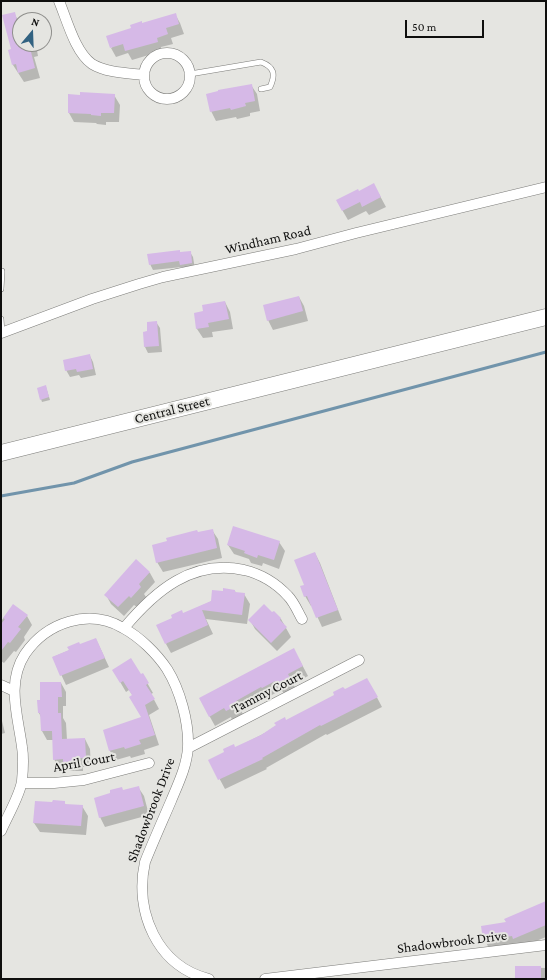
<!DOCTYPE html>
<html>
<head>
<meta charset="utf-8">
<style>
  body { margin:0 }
  #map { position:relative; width:547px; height:980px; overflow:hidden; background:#e5e5e1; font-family:"Crimson Pro",serif }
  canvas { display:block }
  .frame { position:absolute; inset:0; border:2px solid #0e0e0d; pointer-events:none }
  .north { position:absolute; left:12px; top:12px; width:40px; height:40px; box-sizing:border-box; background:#e5e5e1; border:1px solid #8f8f8c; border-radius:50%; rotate:19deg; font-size:11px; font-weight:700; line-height:16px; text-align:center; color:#0e0e0d }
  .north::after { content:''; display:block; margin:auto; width:14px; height:18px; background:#326281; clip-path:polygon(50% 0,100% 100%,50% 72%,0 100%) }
  .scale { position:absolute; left:405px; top:20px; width:79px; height:18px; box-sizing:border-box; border:2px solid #0e0e0d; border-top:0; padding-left:5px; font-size:12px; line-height:14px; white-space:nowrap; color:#0e0e0d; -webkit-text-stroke:3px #e5e5e1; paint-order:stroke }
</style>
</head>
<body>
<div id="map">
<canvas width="547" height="980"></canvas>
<div class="frame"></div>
<div class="north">N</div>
<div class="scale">50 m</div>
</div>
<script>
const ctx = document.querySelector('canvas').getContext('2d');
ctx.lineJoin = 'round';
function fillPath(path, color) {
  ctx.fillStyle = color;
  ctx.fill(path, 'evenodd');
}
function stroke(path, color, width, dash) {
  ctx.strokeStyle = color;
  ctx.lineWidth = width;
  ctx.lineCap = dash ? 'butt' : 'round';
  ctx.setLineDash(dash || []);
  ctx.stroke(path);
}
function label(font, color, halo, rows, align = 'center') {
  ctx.font = font + ' "Crimson Pro",serif';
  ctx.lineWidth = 4;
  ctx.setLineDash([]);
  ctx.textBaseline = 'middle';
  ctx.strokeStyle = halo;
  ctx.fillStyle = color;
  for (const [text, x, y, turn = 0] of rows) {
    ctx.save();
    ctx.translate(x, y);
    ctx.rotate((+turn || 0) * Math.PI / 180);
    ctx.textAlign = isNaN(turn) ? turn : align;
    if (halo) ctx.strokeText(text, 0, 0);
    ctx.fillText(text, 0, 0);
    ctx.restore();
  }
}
const shadow = new Path2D(`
  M14,13l6,11v20h15l1,1 2,11 -4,1 6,21 -16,4 -11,-17 -3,-14 2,-1z
  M175,14l5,9 4,11 -13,4 2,6 -12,3 1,4 -30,9 -4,-7 -12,4 -5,-9 31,-24z
  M251,85l6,9 3,17 -10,2v3l-13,3 -1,-2 -20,4 -5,-10z
  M114,95l6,10 -1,17h-13v3l-9,-1 -1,-1 -22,-1 -5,-9z
  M359,193l20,1 7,13 -17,8 -3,-4 -18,9 -11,-19z
  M190,252l3,5 2,12 -11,1 -2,-3 -29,3 -3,-6 30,-11z
  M299,297l5,9 4,15 -35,9 -5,-10z
  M225,302l5,10 3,17 -21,3 1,5 -10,1 -6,-9 -2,-15 9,-2z
  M156,322l4,6 2,24 -14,1 -3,-6 3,-15z
  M90,356l3,6 3,13 -15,3 -2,-3 -9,2 -4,-7z
  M46,387l4,13 -8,2 -1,-3z
  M212,530l6,9 4,19 -59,14 -6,-10 41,-29z
  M279,542l6,9 -6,18 -16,-6 -1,3 -11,-3 -2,-4 -15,-5 -6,-9z
  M315,553l5,10 22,57 -20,7 -10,-22 -1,1 -6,-10v-11z
  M136,560l14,13 5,9 -11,12 2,3 -9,10 -3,-2 -10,11 -13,-12 -5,-9z
  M235,591l1,2 8,1 6,10 -3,20 -41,-5 7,15 -42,19 -5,-9 17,-30 29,-13 11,-9z
  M13,606l14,10 5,9 -8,12 1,3 -9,12 -2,-1 -10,12 -3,-2v-40z
  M274,612l7,7 10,18 -14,14 -22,-22 -5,-9 22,-6z
  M96,639l13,28 -43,18 -13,-28z
  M299,659l9,17 -15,8 2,3 -11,6 -3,-3 -13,7 -1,-1 -26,15 2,3 -11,6 -1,-3 -16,9 -15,-27z
  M142,674l11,19 -2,1 8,15 -10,6 10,30 -15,5 1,4 -14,4 -1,-2 -14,4 -6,-9 -6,-20 38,-13 -9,-22 -4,-6 -3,2 -7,-12z
  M61,683l5,9v14h-3v12l3,5 1,17 18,-1 5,10 1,18h-8v4h-14l-1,-3 -9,1 -5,-10 -1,-19h-6l-5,-9 -1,-14 -2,-4 2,-12z
  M372,688l10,19 -55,28 -1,-1 -60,34 1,1 -42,20 -15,-28 51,-26 84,-44z
  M1,717l4,16 -4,1z
  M138,787l6,9 5,19 -44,12 -5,-10 23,-26z
  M64,802l2,3 16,1 6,10 -2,19 -46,-3 -6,-9 19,-20z
  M546,902v35l-27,11 -29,1 -6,-9 -2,-13 25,-4z
  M516,967l30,1v11h-30z`);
const stream = new Path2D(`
  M1,496l73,-13 58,-21 414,-110`);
const building = new Path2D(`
  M15,12l3,12h2v20h9l6,24 -17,5 -2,-9 -4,1 -4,-15 3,-1 -9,-34z
  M176,13l3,11 -13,4 2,6 -11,4 1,4 -33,9 -2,-7 -13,4 -4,-12 25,-8 -1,-3 12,-4v2z
  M252,84l3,17 -10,2 1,3 -15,4 -1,-2 -20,4 -4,-18 12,-3v-1z
  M80,92l35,2 -1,19h-13v3l-10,-1v-1l-23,-1v-19l12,1z
  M374,183l7,14 -19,10 -2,-5 -18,9 -6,-11 22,-11 1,2z
  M180,250v2l11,-1 1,12 -12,2 -1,-4 -30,4 -2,-11z
  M299,296l4,15 -36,10 -4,-16z
  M225,301l4,18 -21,4 1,4 -13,2 -2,-16 9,-2 -1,-6z
  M157,321l2,25 -15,1 -1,-15 4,-1v-9z
  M90,354l3,15 -16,3 -1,-3 -11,2 -2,-11z
  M46,385l3,12 -9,3 -3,-12z
  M233,526l47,15 -6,19 -16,-5 -1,3 -13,-5 1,-2 -18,-6z
  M213,529l4,19 -61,15 -4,-18 15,-4 -1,-3 23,-6 8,-2 1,2z
  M315,552l23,58 -22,8 -9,-22 -3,1 -4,-11 4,-1 -10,-25z
  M136,559l14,13 -11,12 2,3 -10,11 -2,-2 -11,11 -14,-12z
  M223,588l12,2v2l10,1 -3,22 -40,-5 6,15 -43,19 -9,-19 16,-7 -1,-3 11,-5 1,3 28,-12 1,-11 11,1z
  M13,604l15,11 -10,12 3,2 -11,14 -2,-1 -7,9v-27l4,-5 -2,-1z
  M264,604l8,8 2,-1 7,7 -1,2 7,7 -16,16 -23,-23z
  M96,638l9,20 -45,18 -8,-19 17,-7 -2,-3 12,-5 1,2z
  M294,648l9,18 -15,8 2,4 -13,7 -2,-4 -13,7 -1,-1 -25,14 2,4 -12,6 -2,-3 -15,9 -10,-19z
  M131,658l10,16 2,-1 6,10 -3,2 9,14 -10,6 10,30 -16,5 2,4 -16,5 -1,-2 -15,4 -6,-21 38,-13 -12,-20 3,-2 -9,-14 -3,2 -8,-13z
  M367,678l11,19 -57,29 -1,-1 -58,33 1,1 -45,21 -10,-20 16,-8 -1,-3 11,-5 1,3 26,-12 15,-10 -2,-2 11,-6 1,3 48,-25 -1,-3 10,-5 2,2z
  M40,682h21l1,15h-4v16h3l1,26 23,-1 1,20h-8v4h-15v-3l-10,1 -1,-29h-11l-1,-18h-2l-1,-13h3z
  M139,786l5,20 -45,12 -5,-20 16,-5v-3l12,-3 1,3z
  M53,800l12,1v3l18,1 -2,21 -48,-3 2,-22 17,1z
  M546,901v24l-33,14 -1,-3 -29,4 -2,-14 25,-4 -2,-3z
  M515,966h26v13h-26z`);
const service = new Path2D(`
  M190,74l71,-12c13,5 15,12 9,25l-9,2
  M1,289l1,-18
  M1,319l1,14`);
const minor = new Path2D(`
  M59,1c8,19 16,51 33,63 15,9 35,9 52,11
  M144 76a23 23 0 1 1 46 0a23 23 0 1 1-46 0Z
  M1,333l91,-34 47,-15 24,-7 133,-28 60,-16 190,-46
  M124,628c31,-37 68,-69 120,-58 17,4 32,13 44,26 6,6 10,16 14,23
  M1,685l13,6
  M188,748l171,-88
  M22,783h32l30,-3 65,-17
  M1,831c6,-14 19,-36 21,-50 1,-11 2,-23 0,-34 -4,-31 -16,-64 3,-93 22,-32 64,-46 98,-26 17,9 34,26 44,41 13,21 22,53 21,78 -1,19 -10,37 -17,54 -9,21 -18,41 -26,61 -11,50 12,104 64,117
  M265,979l281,-34`);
const primary = new Path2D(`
  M1,453l545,-136`);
const streetNames = [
  ["Windham Road",268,240,-13],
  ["Central Street",172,410,-14],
  ["Tammy Court",267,692,-27],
  ["April Court",84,762,-10],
  ["Shadowbrook Drive",151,810,-69],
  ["Shadowbrook Drive",452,942,-7]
];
fillPath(shadow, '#0003');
stroke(stream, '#7194ab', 3);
fillPath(building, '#d6b9e7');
stroke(service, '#7c7c79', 6);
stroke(minor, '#7c7c79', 11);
stroke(primary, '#7c7c79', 17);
stroke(service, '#fff', 5);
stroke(minor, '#fff', 10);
stroke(primary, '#fff', 16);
label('14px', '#0e0e0d', '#e5e5e1', streetNames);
</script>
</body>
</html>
